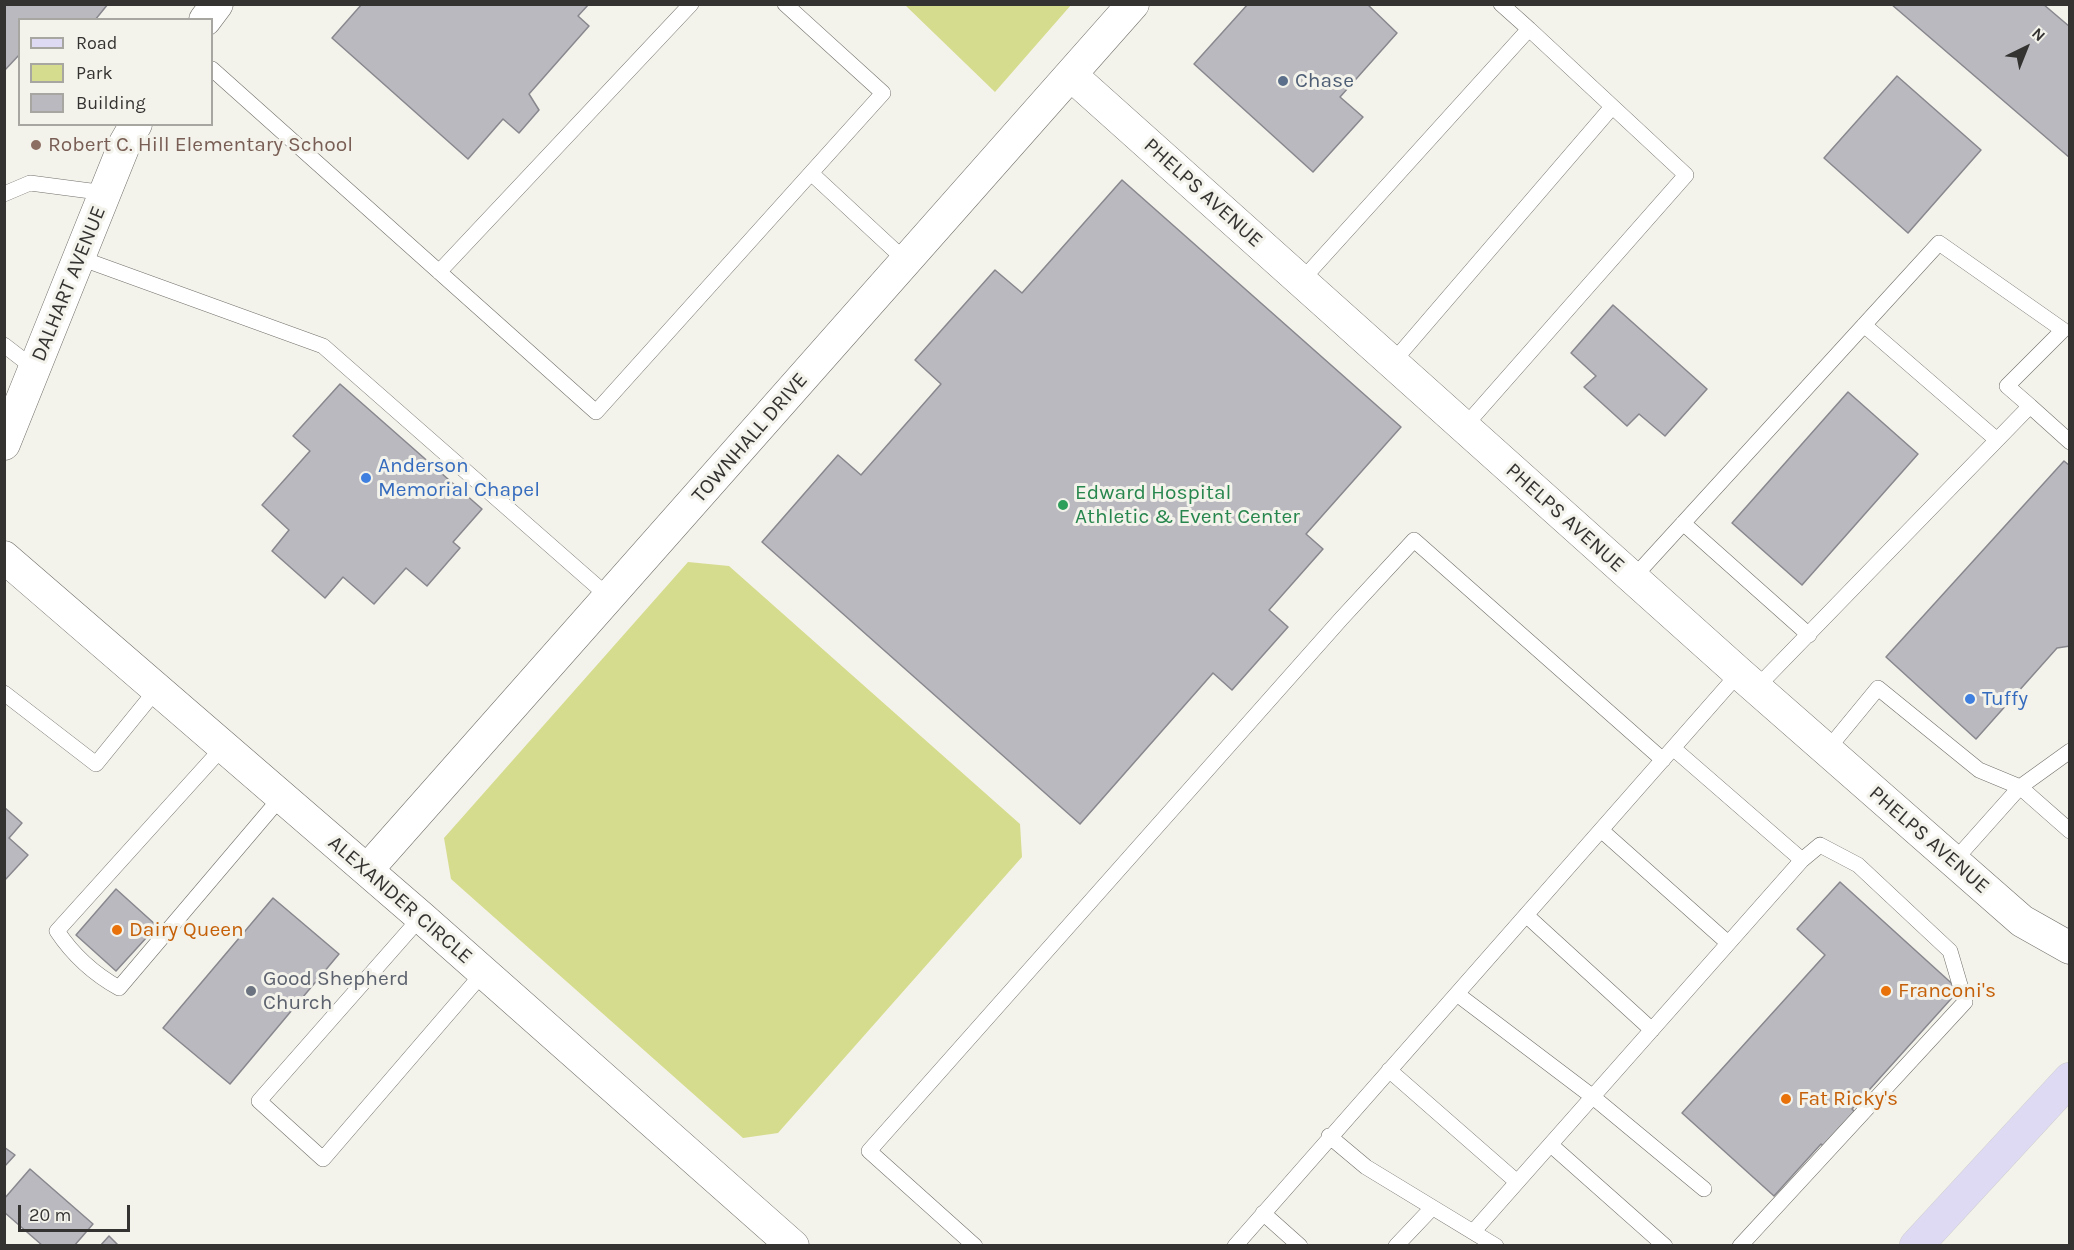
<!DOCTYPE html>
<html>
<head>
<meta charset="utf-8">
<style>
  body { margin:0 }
  #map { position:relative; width:2074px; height:1250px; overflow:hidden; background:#f3f2eb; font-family:Karla,sans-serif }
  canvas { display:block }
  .frame { position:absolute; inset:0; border:6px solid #343331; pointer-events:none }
  .legend { position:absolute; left:18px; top:18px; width:195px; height:108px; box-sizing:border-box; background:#f3f2eb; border:2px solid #a7a6a1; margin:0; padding:8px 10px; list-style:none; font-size:18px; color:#343331 }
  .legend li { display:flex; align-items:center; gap:12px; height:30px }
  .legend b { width:30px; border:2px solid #a7a6a1 }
  .north { position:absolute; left:1996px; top:18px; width:60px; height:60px; -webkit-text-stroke:4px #f3f2eb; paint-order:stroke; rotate:43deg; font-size:16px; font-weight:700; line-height:24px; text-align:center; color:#343331 }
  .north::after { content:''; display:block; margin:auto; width:21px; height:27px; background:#343331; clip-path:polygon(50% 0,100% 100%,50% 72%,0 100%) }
  .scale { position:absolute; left:18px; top:1205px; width:112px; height:27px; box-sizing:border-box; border:3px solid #343331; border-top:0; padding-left:8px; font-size:18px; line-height:21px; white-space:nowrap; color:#343331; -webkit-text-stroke:4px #f3f2eb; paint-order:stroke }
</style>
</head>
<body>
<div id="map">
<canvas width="2074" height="1250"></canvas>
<div class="frame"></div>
<ul class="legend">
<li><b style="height:8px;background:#dfdaf4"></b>Road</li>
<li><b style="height:16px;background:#d6dc8d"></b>Park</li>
<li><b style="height:16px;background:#b9b9bf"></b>Building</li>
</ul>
<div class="north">N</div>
<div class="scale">20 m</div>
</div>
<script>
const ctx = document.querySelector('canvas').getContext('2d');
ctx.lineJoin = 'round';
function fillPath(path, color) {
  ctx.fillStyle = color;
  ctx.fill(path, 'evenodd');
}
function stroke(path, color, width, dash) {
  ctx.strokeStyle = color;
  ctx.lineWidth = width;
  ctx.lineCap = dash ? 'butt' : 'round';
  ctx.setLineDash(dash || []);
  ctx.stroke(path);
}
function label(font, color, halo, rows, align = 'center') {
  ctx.font = font + ' Karla,sans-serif';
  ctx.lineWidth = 6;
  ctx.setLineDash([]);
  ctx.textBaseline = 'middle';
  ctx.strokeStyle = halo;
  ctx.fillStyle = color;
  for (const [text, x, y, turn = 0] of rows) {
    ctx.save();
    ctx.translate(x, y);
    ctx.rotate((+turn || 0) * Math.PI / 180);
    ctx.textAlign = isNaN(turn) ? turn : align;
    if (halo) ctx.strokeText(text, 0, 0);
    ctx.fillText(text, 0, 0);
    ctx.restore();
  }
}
const green = new Path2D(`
  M905,5h166l-76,87z
  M688,562l41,4 291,258 2,33 -244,276 -35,5 -292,-259 -7,-41z`);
const building = new Path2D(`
  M4,4h104l-13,16h-75v34l-16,17z
  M362,4h227l-11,12 11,10 -60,68 10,16 -20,23 -16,-14 -35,40 -136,-121z
  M1248,4h119l30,29 -57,64 23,20 -50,55 -119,-108z
  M1891,4h152l27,23v131z
  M1897,76l84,74 -73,83 -84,-75z
  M1122,180l279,247 -95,107 17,15 -54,61 19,17 -56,63 -19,-17 -133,151 -318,-282 76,-87 23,20 80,-91 -26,-24 80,-90 27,23z
  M1613,305l94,84 -42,47 -26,-22 -12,12 -43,-39 12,-11 -25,-23z
  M340,384l142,125 -29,33 7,6 -33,38 -21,-18 -32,36 -31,-27 -18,21 -53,-47 17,-21 -27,-25 48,-54 -17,-15z
  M1848,392l70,62 -116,131 -70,-62z
  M2064,461l6,5v180l-13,2 -81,91 -90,-82z
  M4,807l18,16 -13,15 19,17 -24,26z
  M1840,882l119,108 -107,119 5,5 -31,35 -5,-5 -47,52 -92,-83 143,-158 -28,-26z
  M116,889l41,37 -41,45 -40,-36z
  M273,898l66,56 -109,130 -67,-56z
  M4,1147l11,8 -11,12z
  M30,1169l63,55 -19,22h-31l-39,-34v-13z
  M109,1236l10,10h-19z`);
const lane = new Path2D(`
  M785,4l98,89 -72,80 95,88
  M1501,4l28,25
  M212,69l384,343 215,-239
  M4,194l26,-11 76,10
  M80,258l243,88 286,251
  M439,272l252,-268
  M1301,281l228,-252 157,146 -222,252
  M1864,325l133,115
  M4,345l31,24
  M1392,363l220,-256
  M1683,523l126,112
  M1633,578l306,-335 124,87 -56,56 23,20
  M1756,688l274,-282 40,36
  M4,693l92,71 61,-75
  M224,746l-167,185c16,24 37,43 62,57l163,-192
  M1827,750l51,-62 101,82 41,17 50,-36
  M1601,830l127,113
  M1954,861l66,-74 50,44
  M1526,915l126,115
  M421,917l-162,184 64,58 160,-186
  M1457,994l136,103 111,92
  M1389,1070l128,112
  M1329,1136l37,31 130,79
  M1551,1145l114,101
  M1263,1213l37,33
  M1473,1232l329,-372 -129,-112
  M975,1246l-106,-95 472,-532 73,-79 249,220
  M1235,1246l504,-573
  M1396,1246l36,-38
  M1740,1246l225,-244 -15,-51 -92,-86 -38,-20 -18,15`);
const street = new Path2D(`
  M205,20l12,-16
  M1071,75l668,598 283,248 48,27
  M4,444l121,-301 11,-19
  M4,557l417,360 372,329
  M367,870l766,-866`);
const primary = new Path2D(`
  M1916,1246l154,-167`);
const markers = [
  [1283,81,6,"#5c6f8a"],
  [36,145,6,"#8d6e63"],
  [366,478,6,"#3f7fe0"],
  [1063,505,6,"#2e9e5b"],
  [1970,699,6,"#3f7fe0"],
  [117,930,6,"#e8710a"],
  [251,991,6,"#6b7280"],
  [1886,991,6,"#e8710a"],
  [1786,1099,6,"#e8710a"]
];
const serviceNames = [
  ["Chase",1295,81]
];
const educationNames = [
  ["Robert C. Hill Elementary School",48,145]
];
const streetNames = [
  ["PHELPS AVENUE",1203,193,42],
  ["DALHART AVENUE",69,284,-68],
  ["TOWNHALL DRIVE",750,438,-49],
  ["PHELPS AVENUE",1565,518,42],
  ["PHELPS AVENUE",1929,840,41],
  ["ALEXANDER CIRCLE",400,900,41]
];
const shopNames = [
  ["Anderson",378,466],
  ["Memorial Chapel",378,490],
  ["Tuffy",1982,699]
];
const leisureNames = [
  ["Edward Hospital",1075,493],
  ["Athletic & Event Center",1075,517]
];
const foodNames = [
  ["Dairy Queen",129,930],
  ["Franconi's",1898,991],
  ["Fat Ricky's",1798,1099]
];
const worshipNames = [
  ["Good Shepherd",263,979],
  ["Church",263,1003]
];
fillPath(green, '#d6dc8d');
fillPath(building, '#b9b9bf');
stroke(building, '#88878e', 1.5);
stroke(lane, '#72706a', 16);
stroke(street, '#72706a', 33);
stroke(primary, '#cecece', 34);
stroke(lane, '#fff', 15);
stroke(street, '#fff', 32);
stroke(primary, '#dfdaf4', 33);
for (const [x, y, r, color] of markers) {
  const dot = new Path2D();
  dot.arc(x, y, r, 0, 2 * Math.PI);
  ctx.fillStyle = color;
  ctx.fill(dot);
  stroke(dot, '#f3f2eb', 2);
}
label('21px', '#4e5e75', '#f3f2eb', serviceNames, 'left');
label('21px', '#785e54', '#f3f2eb', educationNames, 'left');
label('21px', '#343331', '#f3f2eb', streetNames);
label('21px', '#366cbe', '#f3f2eb', shopNames, 'left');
label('21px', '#27864d', '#f3f2eb', leisureNames, 'left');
label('21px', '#c56008', '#f3f2eb', foodNames, 'left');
label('21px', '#5b616d', '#f3f2eb', worshipNames, 'left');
</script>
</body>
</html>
